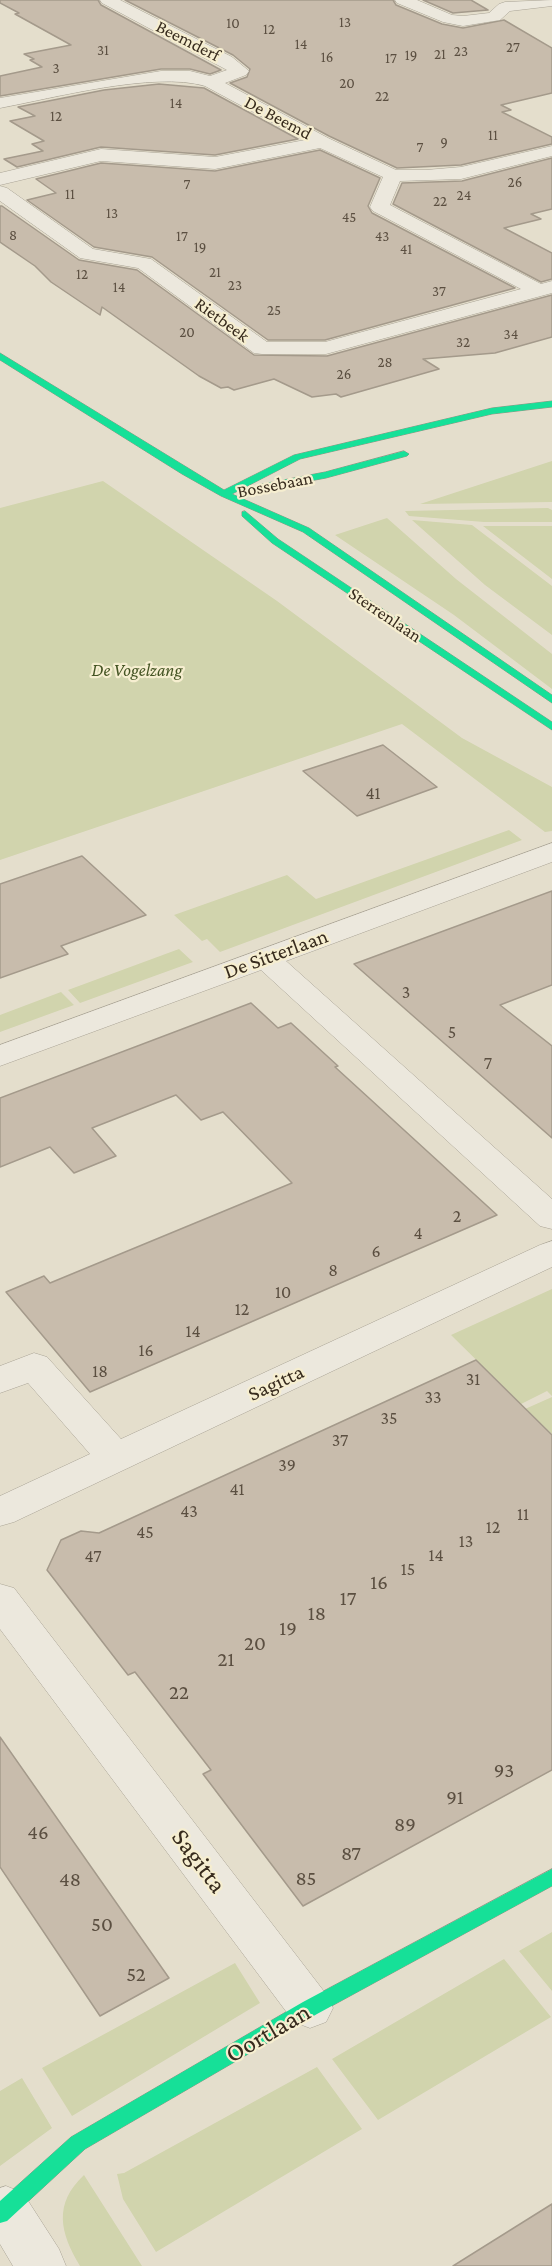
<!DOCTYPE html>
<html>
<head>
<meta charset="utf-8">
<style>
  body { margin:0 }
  canvas { display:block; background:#e4decc }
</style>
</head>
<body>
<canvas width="552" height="2266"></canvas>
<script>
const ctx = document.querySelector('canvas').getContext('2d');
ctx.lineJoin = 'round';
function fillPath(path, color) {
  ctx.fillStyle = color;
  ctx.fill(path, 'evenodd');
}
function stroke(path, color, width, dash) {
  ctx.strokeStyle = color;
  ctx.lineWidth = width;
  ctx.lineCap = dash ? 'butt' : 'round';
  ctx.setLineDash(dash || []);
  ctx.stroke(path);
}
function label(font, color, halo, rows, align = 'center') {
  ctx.font = font + ' "Crimson Pro",serif';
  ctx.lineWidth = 4.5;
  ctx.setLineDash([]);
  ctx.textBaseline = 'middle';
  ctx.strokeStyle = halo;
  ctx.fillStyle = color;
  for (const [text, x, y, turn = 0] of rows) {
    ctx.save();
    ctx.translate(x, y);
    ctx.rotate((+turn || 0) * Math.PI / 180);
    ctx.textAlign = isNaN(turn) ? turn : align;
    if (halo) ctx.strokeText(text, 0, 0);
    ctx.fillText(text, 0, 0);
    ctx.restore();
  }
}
const green = new Path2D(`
  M552,461v41l-132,2z
  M103,481l174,120 185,137 90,49v44l-7,1 -143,-108 -402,136v-352z
  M548,508l4,2v12h-68l-75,-6 -4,-5z
  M387,518l69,61 96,75v35l-98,-74 -119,-80z
  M412,520l60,5 80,61v49l-67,-50z
  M483,526h69v53z
  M509,830l13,10 -302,112 -13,-13 -5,2 -28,-26 113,-40 29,24z
  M179,949l14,13 -113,41 -12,-13z
  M61,992l13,13 -74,27v-17z
  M552,1289v107l-5,-5 -26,13 -70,-69z
  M552,1397v37l-27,-25z
  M552,1932v59l-33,-40z
  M504,1959l47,58 -173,103 -46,-61z
  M235,1963l25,40 -188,113 -30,-48z
  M317,2067l45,62 -206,123 -33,-53 -6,-25 7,-1z
  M22,2078l30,50 -52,38v-75z
  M84,2175l58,91h-62c-20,-33 -27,-62 4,-91z`);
const building = new Path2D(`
  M0,0h98l3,5 120,65 -11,4 -20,-5h-29l-161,27v-20l42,-9 -12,-7 4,-1 -10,-5 47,-9 -56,-31 4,-1 -19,-10z
  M125,0h268l3,5 46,19 21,4 41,-8 48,28v45l-51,12 10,5 -9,2 50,25v7l-91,21 -64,3 -68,-32 -99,-53 17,-6 3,-8 -17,-14z
  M423,0h48l17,10 -35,3z
  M159,84l45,4 94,51 -83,16 -114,-8 -84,20 -13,-8 39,-8 -11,-7 12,-3 -34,-20 25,-5 -17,-9 86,-17z
  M320,150l60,28 -12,28 4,7 143,75 -190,52h-57l-116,-83 -58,-10 -67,-47 29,-7 -20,-14 65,-16 114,8z
  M552,158v51l-21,5 10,5 -37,9 48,25v26l-11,3 -148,-78 9,-21 60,-2z
  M0,206h2l77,54 58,10 117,85 73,1 225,-61v42l-57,16 -72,6 16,10 -98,28 -5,-3 -24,3 -38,-18 -40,11 -6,-3 -7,1 -22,-12 -97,-69 -2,8 -49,-33 -16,-16 -35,-24z
  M383,745l54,42 -80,29 -54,-45z
  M82,856l64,59 -85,31 7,8 -68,24v-94z
  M552,891v94l-52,20 52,41v92l-198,-174z
  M251,1003l27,25 13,-5 47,43 -3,1 162,148 -407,177 -84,-100 38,-16 6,7 242,-100 -69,-71 -22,8 -25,-25 -84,33 24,28 -42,17 -24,-26 -50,20v-69z
  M476,1360l76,75v335l-249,136 -100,-132 8,-4 -76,-98 -7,3 -81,-105 14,-30 20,-9 18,2z
  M0,1737l169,241 -69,38 -100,-149z
  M552,2204v62h-99z`);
const street = new Path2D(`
  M100,0h20l112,57 17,14 -3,4 -21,8 103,55 68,32h30l35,-3 91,-21v10l-91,23 -61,2 -10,24 151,79 11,-3v12l-226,61h-64l-8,-1 -116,-85 -58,-10 -80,-57v-15l7,2 86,61 58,10 116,83h58l196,-53 -148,-78 -3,-4 13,-30 -63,-29 -105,21 -114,-8 -101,24v-12l101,-24 114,8 90,-17 -100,-54c-51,-15 -151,12 -205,22v-10l161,-27h29l20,5 17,-6 -125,-67z
  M395,0h22l35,15 11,1 26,-3 10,-9 6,-2 47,-2v6l-42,5 -10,9 -37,6 -20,-4 -46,-19z
  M552,843v19l-266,99 266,238v30l-12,-3 -279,-256 -261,96v-21z
  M552,1241v26l-538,255 -14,4v-30l90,-42 -62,-71 -28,10v-27l34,-13 13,4 74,82 419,-194z
  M0,1584l14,4 312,406 7,14 -7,14 -16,6 -16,-6 -294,-393z
  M6,2186l17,7 36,56 7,17h-53l-13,-22v-56z`);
const fast = new Path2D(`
  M0,353l224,137 70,-35 198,-47 60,-7v6l-60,7 -192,45 -68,35 77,34 243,167v8l-249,-171 -82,-36 -39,-22 -182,-114z
  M404,451l5,3 -2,2 -81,22 -64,12 -5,-3 5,-3 63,-12z
  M245,511l33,28 274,183v8l-280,-187 -30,-27v-4z
  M552,1869v17l-235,128 -232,135 -78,72 -7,2v-22l71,-64 232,-135z`);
const farNumbernames = [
  ["13",345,22],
  ["10",233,23],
  ["12",269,29],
  ["14",301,44],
  ["27",513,47],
  ["31",103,50],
  ["23",461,51],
  ["21",440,54],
  ["19",411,55],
  ["16",327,57],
  ["17",391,58],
  ["3",56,68],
  ["20",347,83],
  ["22",382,96],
  ["14",176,103],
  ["12",56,116],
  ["11",493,135],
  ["9",444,142],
  ["7",420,147],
  ["26",515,182],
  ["7",187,184],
  ["11",70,194],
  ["24",464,195],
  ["22",440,201],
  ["13",112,213],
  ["45",349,217],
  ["8",13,235],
  ["17",182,236],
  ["43",382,236],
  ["19",200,247],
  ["41",406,249],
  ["21",215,272],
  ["12",82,274],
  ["23",235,285],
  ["14",119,287],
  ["37",439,291],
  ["25",274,310],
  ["20",187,332],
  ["34",511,334],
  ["32",463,342],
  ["28",385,362],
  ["26",344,374]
];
const farStreetnames = [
  ["Beemderf",188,41,27],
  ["De Beemd",278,118,28],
  ["Rietbeek",222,320,36],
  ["Bossebaan",275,485,-11],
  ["Sterrenlaan",385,615,34]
];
const farParknames = [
  ["De Vogelzang",137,670]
];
const numberNames = [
  ["41",373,793],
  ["3",406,992],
  ["5",452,1032],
  ["7",488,1063],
  ["2",457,1216],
  ["4",418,1233],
  ["6",376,1251],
  ["8",333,1270],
  ["10",283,1292],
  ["12",242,1309],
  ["14",193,1331],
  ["16",146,1350],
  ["18",100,1371],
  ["31",473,1379],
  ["33",433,1397],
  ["35",389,1418],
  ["37",340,1440],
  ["39",287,1465],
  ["41",237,1489],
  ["43",189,1511],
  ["11",523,1514],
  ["12",493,1527],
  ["45",145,1532],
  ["13",466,1541],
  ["14",436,1555],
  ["47",93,1556],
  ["15",408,1569]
];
const streetNames = [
  ["De Sitterlaan",276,954,-20],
  ["Sagitta",276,1383,-25]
];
const nearNumbernames = [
  ["16",379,1583],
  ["17",348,1599],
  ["18",317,1614],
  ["19",288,1629],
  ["20",255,1644],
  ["21",226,1660],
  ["22",179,1693],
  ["93",504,1771],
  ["91",455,1798],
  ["89",405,1825],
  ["46",38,1833],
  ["87",351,1854],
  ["85",306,1879],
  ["48",70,1880],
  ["50",102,1925],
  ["52",136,1975]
];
const nearStreetnames = [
  ["Sagitta",199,1861,53],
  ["Oortlaan",268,2033,-30]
];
fillPath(green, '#d1d4ad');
fillPath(building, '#c8bcac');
stroke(building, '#a49a8b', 1.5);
stroke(street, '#a9a395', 1);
stroke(fast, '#989284', 1);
fillPath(street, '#ece8dd');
fillPath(fast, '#16e098');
label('15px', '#5b4f41', null, farNumbernames);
label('18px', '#372b1d', '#f6eed0', farStreetnames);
label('italic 18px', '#445423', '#f6eed0', farParknames);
label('18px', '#5b4f41', null, numberNames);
label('21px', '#372b1d', '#f6eed0', streetNames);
label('21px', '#5b4f41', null, nearNumbernames);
label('26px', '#372b1d', '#f6eed0', nearStreetnames);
</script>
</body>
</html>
